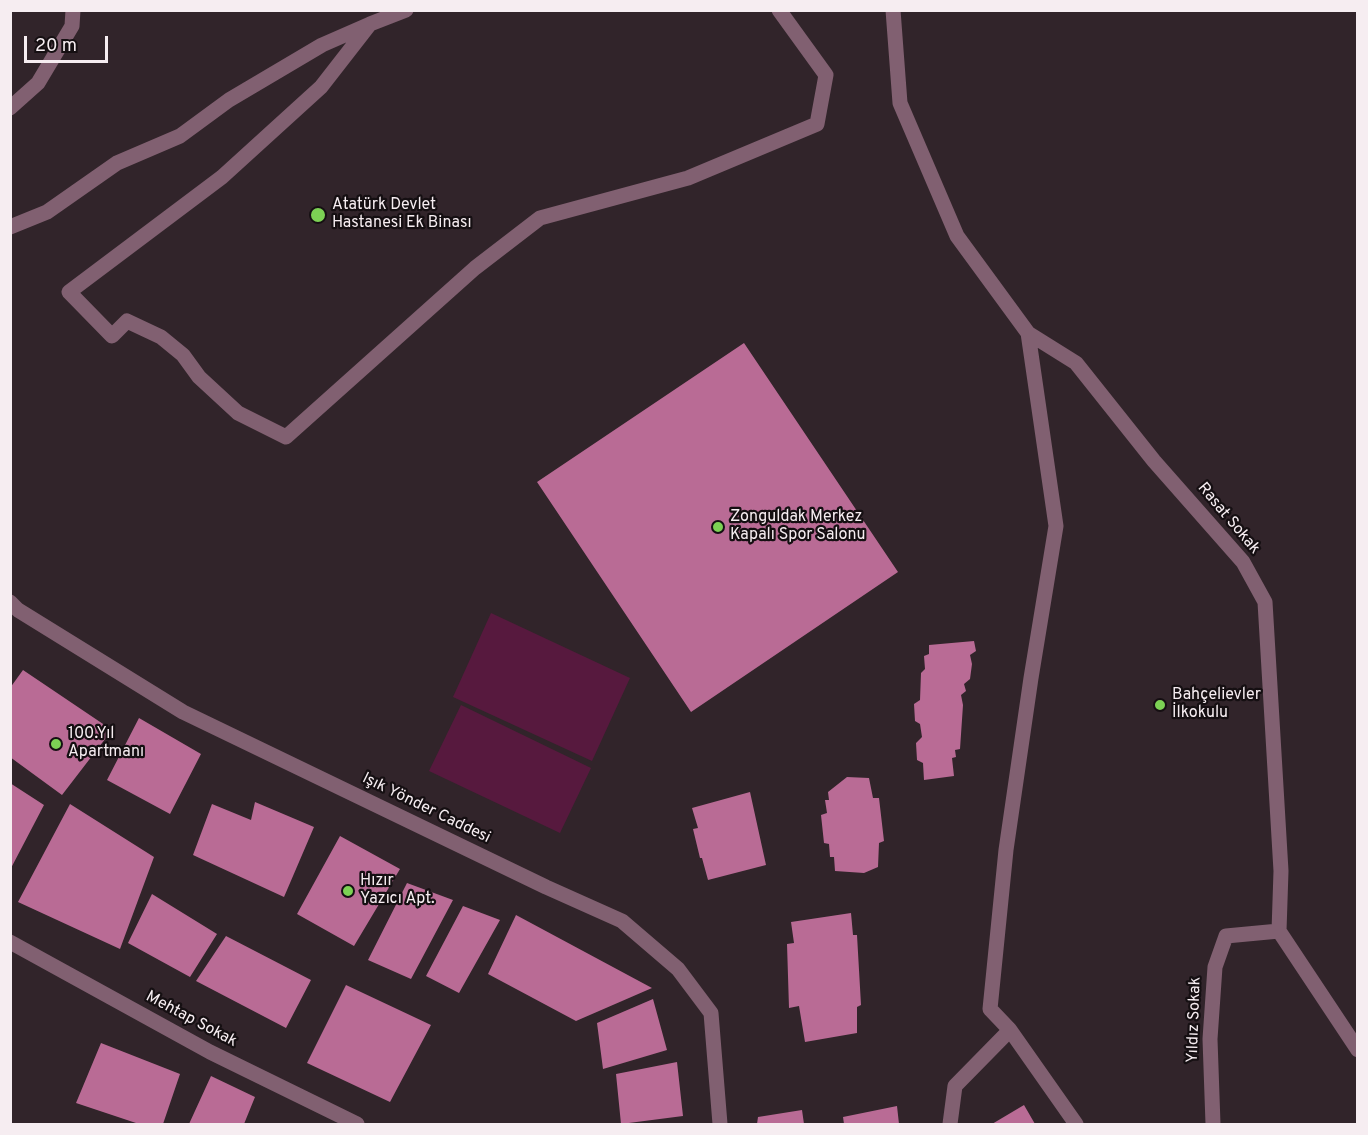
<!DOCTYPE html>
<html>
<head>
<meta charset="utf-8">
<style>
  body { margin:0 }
  #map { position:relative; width:1368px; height:1135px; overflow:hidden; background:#31242a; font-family:Overpass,sans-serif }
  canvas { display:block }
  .frame { position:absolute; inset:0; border:12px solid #f6edf1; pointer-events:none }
  .scale { position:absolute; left:24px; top:36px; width:84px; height:27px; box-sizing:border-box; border:3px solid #f6edf1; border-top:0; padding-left:8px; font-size:18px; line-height:21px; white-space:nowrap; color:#f6edf1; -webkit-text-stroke:4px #150f12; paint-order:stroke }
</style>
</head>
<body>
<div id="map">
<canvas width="1368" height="1135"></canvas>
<div class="frame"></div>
<div class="scale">20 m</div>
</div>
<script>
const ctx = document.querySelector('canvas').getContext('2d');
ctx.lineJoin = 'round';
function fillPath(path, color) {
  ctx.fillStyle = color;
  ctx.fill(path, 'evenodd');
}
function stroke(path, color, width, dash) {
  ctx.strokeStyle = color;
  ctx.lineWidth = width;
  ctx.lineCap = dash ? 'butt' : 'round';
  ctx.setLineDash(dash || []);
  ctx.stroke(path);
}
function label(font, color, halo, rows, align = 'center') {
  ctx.font = font + ' Overpass,sans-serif';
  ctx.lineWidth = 4.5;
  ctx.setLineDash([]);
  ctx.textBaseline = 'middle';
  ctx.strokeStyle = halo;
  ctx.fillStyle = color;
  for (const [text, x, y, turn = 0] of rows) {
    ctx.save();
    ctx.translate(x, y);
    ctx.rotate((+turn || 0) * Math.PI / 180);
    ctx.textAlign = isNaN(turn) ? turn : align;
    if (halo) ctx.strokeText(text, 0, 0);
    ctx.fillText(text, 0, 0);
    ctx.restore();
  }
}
const green = new Path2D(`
  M491,613l139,65 -38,83 -139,-64z
  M461,705l130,63 -31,65 -131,-62z`);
const building = new Path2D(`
  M744,343l154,229 -207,140 -154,-230z
  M974,641l2,10 -6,4 2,9 -2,15 -6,5 2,7 -5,4 2,10 -3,44 -5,1 1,7 -4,1 2,18 -30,4 -1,-17 -6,-3 -1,-17 6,-6 -2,-13 -5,-3 -1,-17 6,-4 1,-27 4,-4 -1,-13 5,-2v-9z
  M23,670l89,60 -50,65 -52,-38v-69z
  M139,718l62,36 -31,60 -63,-34z
  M847,777l22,1 4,20h6l5,43 -5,2 -1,24 -14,6 -29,-2 -1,-14h-4l-1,-13 -5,-1 -3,-28 6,-2 -2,-13h4l-1,-8z
  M10,783l34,22 -34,65z
  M750,792l16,73 -58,15 -6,-22h-2l-7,-29 5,-1 -6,-20z
  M255,802l59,25 -30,70 -91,-42 19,-51 39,16z
  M70,804l84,53 -34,92 -102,-47z
  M340,836l60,33 -46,77 -57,-32z
  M407,883l46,17 -42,79 -43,-19z
  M152,894l65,40 -27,43 -62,-34z
  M463,906l37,14 -41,73 -33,-17z
  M851,913l2,22h4l4,70 -4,2v26l-52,9 -6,-36 -10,2 -2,-64 7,-1 -3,-21z
  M516,915l136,73 -76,33 -88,-47z
  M226,936l85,44 -25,48 -90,-47z
  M346,985l85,40 -41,77 -83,-39z
  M653,999l14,51 -64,19 -6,-46z
  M101,1043l79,31 -17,50h-24l-63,-21z
  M677,1062l6,54 -62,8 -5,-50z
  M211,1076l44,21 -11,27h-55z
  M1024,1105l11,19h-43z
  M897,1106l2,18h-55l-1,-7z
  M802,1110l2,14h-47l1,-7z`);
const minor = new Path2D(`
  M893,10l7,93 57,133 71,97 28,193 -25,152 -25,172 -16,159 20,21 -55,56 -5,38
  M370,24l-49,63 -99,90 -153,115 43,44 15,-15 34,16 22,18 16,22 39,36 48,24 189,-169 65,-50 148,-40 129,-54 9,-49 -47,-65
  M10,227l37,-15 70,-49 63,-27 49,-36 93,-55 48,-21 36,-14
  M1028,333l48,30 78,98 89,101 22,40 16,269 -2,60
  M1279,931l79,119
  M10,942l200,110 147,72
  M1010,1030l66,94
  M1213,1124l-3,-85 5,-72 11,-31 53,-5`);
const tertiary = new Path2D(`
  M10,108l28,-25 34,-57 1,-16
  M10,602l8,8 165,102 363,175 76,34 56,48 33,44 9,111`);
const markers = [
  [318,215,8,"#7cd154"],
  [718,527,6,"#7cd154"],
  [1160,705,6,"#7cd154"],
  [56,744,6,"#7cd154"],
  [348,891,6,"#7cd154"]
];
const poiNames = [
  ["Atatürk Devlet",332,206],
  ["Hastanesi Ek Binası",332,224],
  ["Zonguldak Merkez",730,518],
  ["Kapalı Spor Salonu",730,536],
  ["Bahçelievler",1172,696],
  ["İlkokulu",1172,714],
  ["100.Yıl",68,735],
  ["Apartmanı",68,753],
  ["Hızır",360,882],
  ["Yazıcı Apt.",360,900]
];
const streetNames = [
  ["Rasat Sokak",1228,519,50],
  ["Işık Yönder Caddesi",426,809,26],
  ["Mehtap Sokak",191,1020,28],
  ["Yıldız Sokak",1195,1020,-88]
];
fillPath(green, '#57193e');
fillPath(building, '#b96b95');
stroke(minor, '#816071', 15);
stroke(tertiary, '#816071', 15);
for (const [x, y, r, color] of markers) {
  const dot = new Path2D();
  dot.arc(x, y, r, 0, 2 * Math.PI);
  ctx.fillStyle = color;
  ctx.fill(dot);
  stroke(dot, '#150f12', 2);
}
label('16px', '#f6edf1', '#150f12', poiNames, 'left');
label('16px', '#f6edf1', '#150f12', streetNames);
</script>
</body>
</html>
